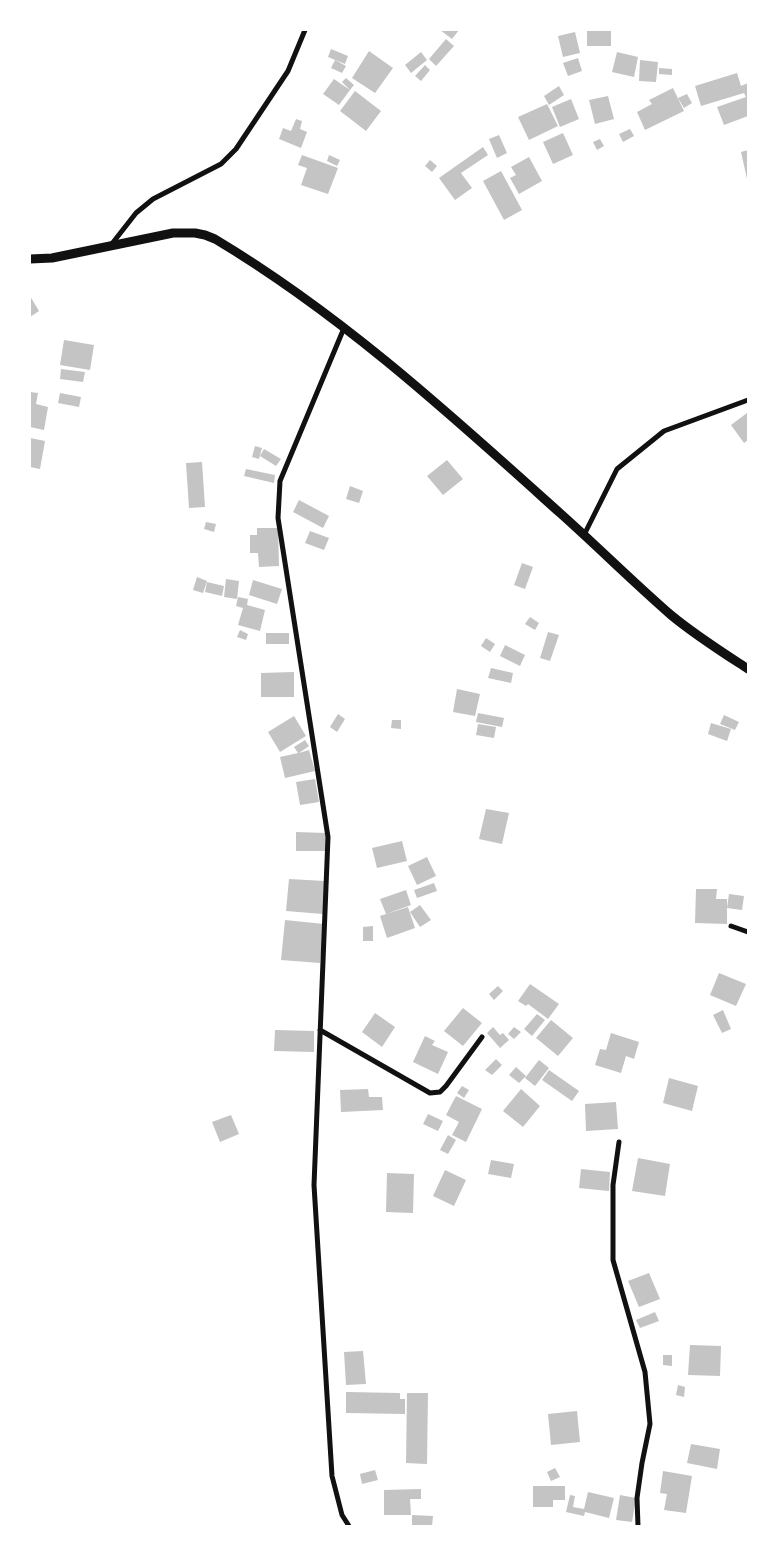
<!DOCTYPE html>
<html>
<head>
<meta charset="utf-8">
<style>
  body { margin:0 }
  #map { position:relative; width:778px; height:1556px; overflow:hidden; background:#fff; font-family:Helvetica,sans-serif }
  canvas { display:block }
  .frame { position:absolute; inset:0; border:31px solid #fff; pointer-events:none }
</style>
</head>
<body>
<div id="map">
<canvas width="778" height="1556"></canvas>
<div class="frame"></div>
</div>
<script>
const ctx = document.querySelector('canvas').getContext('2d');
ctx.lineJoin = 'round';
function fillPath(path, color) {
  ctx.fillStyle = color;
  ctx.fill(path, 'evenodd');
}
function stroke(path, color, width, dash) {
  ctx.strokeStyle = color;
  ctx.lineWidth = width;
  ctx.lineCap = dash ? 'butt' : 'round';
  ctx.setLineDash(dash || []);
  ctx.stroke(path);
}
const building = new Path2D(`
  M440,30h19l-7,9z
  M587,30h24v16h-24z
  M575,32l5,21 -17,4 -5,-21z
  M446,39l8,7 -18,20 -7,-7z
  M331,49l17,7 -3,8 -17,-7z
  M369,51l24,17 -18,25 -23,-15z
  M421,52l6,8 -16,13 -6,-8z
  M617,52l21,5 -4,20 -22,-5z
  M578,58l4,13 -14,5 -5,-13z
  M335,60l11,6 -4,7 -11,-5z
  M640,60l18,2 -2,20 -17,-1z
  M425,65l5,5 -9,11 -6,-5z
  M659,68l13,1v6l-13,-1z
  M737,73l4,13 7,-3v33l-24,9 -7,-18 29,-10 -2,-4 -43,13 -6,-20z
  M346,78l8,7 -4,5 -8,-8z
  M334,79l16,11 -11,15 -16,-11z
  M559,86l5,9 -15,10 -5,-9z
  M673,88l11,23 -39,19 -8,-18 15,-8 -3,-4z
  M355,91l26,20 -15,20 -26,-20z
  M687,94l5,9 -8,5 -6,-10z
  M608,96l6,23 -19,5 -6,-24z
  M571,99l8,20 -19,8 -8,-20z
  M547,104l11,22 -29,14 -11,-23z
  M296,119l6,2 -2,8 7,3 -6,16 -22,-9 4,-11 8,3z
  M630,129l4,7 -11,6 -4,-8z
  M563,133l10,22 -20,9 -10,-22z
  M499,135l8,18 -10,5 -8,-19z
  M600,139l4,7 -7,4 -4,-8z
  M483,147l5,8 -27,18 11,15 -17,12 -16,-22z
  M748,150v29h-1l-6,-27z
  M302,155l36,13 -10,26 -27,-9 6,-17 -9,-3z
  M329,155l11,5 -3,6 -10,-5z
  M529,157l13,24 -23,13 -9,-16 6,-3 -5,-8z
  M430,160l7,6 -5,6 -7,-6z
  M501,171l21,39 -18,10 -21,-39z
  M30,296l9,15 -9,6z
  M64,340l30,5 -4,25 -30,-5z
  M61,369l24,3 -2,10 -23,-3z
  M30,392l8,1 -2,11 12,3 -4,23 -14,-3z
  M60,393l21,4 -2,10 -21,-4z
  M747,413l1,27 -4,3 -13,-18z
  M30,438l15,3 -5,28 -10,-2z
  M255,446l7,2 -3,11 -7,-2z
  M264,449l17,10 -5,7 -16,-10z
  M447,460l16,19 -20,16 -16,-19z
  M202,462l3,45 -16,1 -3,-45z
  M246,469l29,6 -1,8 -30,-7z
  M350,486l13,5 -4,12 -13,-4z
  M299,500l30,16 -6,12 -30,-16z
  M206,522l10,2 -2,8 -10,-3z
  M257,528h21l1,38 -20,1 -1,-14h-8v-18h7z
  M310,531l19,7 -5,12 -19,-7z
  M522,563l11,4 -8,22 -11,-4z
  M197,577l10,4 -4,12 -10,-3z
  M226,579l13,2 -2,18 -13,-2z
  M253,580l29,9 -5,15 -28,-9z
  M207,582l17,4 -2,10 -17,-4z
  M238,597l10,2 -1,6 18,5 -5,21 -22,-6 5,-17 -7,-2z
  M530,617l9,6 -4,7 -10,-6z
  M240,630l8,4 -2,6 -9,-3z
  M548,632l11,3 -9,26 -10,-3z
  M266,633h23v11h-23z
  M486,638l9,6 -5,8 -9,-6z
  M505,645l20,10 -5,11 -20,-10z
  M491,668l22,5 -2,10 -23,-5z
  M294,672v25h-33v-24z
  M457,689l23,5 -5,22 -22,-4z
  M478,713l26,5 -2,9 -26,-5z
  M338,714l7,5 -8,13 -7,-5z
  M724,715l15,7 -4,8 -15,-6z
  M294,716l12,20 -26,16 -12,-20z
  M392,720h9v9l-10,-1z
  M711,723l20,6 -4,12 -19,-7z
  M478,724l18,3 -2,11 -18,-3z
  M305,740l4,6 -10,7 10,-3 6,21 -30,7 -5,-21 18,-4 -4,-6z
  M315,779l4,23 -19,3 -4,-23z
  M486,809l23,4 -7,31 -23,-5z
  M296,832l30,1v18h-30z
  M402,841l5,20 -30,7 -5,-20z
  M427,857l9,19 -19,9 -9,-19z
  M289,879l36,2 -2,33 -37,-3z
  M434,883l3,8 -20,7 -3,-8z
  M696,889h21l-1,10h11v9l2,-14 15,2 -2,14 -15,-2v16l-32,-1z
  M406,890l5,15 -25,9 -6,-15z
  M420,905l11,15 -11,7 -10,-15z
  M408,907l7,21 -28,10 -7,-22z
  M285,920l39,4 -4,39 -39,-3z
  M373,926v15h-10v-14z
  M719,973l27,11 -10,22 -26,-11z
  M530,984l29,20 -11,15 -20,-15 -2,2 -8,-5z
  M498,986l5,5 -9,9 -5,-6z
  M463,1008l19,15 -19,23 -19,-15z
  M723,1010l8,19 -9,4 -9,-18z
  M375,1013l20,14 -13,20 -20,-15z
  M537,1014l8,6 -13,16 -8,-7z
  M551,1020l22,18 -15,18 -22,-18z
  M493,1027l7,8 3,-2 6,7 -9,8 -13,-15z
  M514,1027l7,5 -7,7 -6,-5z
  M275,1030l39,1v21l-40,-1z
  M611,1033l28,9 -5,17 -8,-3 -5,17 -26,-8 5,-16 6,1z
  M425,1036l10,5 -3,4 16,7 -10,22 -25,-12z
  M496,1059l6,6 -10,10 -7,-5z
  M539,1060l10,8 -14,18 -10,-8z
  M516,1067l10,9 -7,7 -10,-8z
  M549,1070l30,21 -7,10 -30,-21z
  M669,1078l29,8 -6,25 -29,-8z
  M462,1086l7,4 -5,8 -7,-5z
  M368,1089l1,8h13l1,13 -42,2 -1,-22z
  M521,1089l19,17 -17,21 -20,-16z
  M456,1096l26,13 -16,33 -14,-7 7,-13 -13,-7z
  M616,1102l2,27 -32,2 -1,-27z
  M428,1114l15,7 -5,10 -15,-7z
  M231,1115l8,19 -19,8 -8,-20z
  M448,1135l8,5 -8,14 -8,-4z
  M638,1158l32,6 -5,32 -33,-5z
  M491,1160l23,4 -3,14 -23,-4z
  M581,1169l29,3 -1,19 -30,-3z
  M445,1170l21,10 -12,26 -21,-10z
  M387,1173l27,1 -1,39 -27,-1z
  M649,1273l11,26 -21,8 -11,-26z
  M655,1312l4,9 -19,7 -4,-8z
  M690,1345l31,1 -1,30 -32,-1z
  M363,1351l3,33 -20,1 -2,-33z
  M663,1355h9v11l-9,-1z
  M678,1385l7,2 -1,10 -8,-2z
  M346,1392l54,1v6h5v15l-59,-1z
  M407,1393h21l-1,71 -21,-1z
  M577,1411l3,31 -29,3 -3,-31z
  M691,1444l29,5 -3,20 -30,-6z
  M555,1468l5,9 -9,4 -4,-9z
  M375,1470l3,10 -16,4 -2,-10z
  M663,1471l29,5 -6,37 -22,-3 3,-16 -7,-1z
  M533,1486h32v14h-12v7h-20z
  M421,1489v10h-11l1,16h-27v-25z
  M588,1492l26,6 -5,20 -24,-6 -1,4 -18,-4 4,-17 5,1 -2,11 11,2z
  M620,1495l16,3 -4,24 -16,-2z
  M412,1515l21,1 -1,10h-20z`);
const minor = new Path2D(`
  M111,245l25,-32 17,-14 68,-35 15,-15 52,-78 17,-41
  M344,328l-64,153 -2,37 50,319 -14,348 18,291 10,39 7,11
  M584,535l33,-66 47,-38 84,-31
  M731,926l17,6
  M320,1030l110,63 10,-1 6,-6 36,-49
  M619,1142l-6,43v75l32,112 5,52 -8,39 -5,35 1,28`);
const secondary = new Path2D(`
  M30,259l22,-1 121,-25h22l10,2 10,4c127,76 236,176 345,274 37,33 73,69 111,102 24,20 51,37 77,54`);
fillPath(building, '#c4c4c4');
stroke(minor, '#111', 5);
stroke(secondary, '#111', 9);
</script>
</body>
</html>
